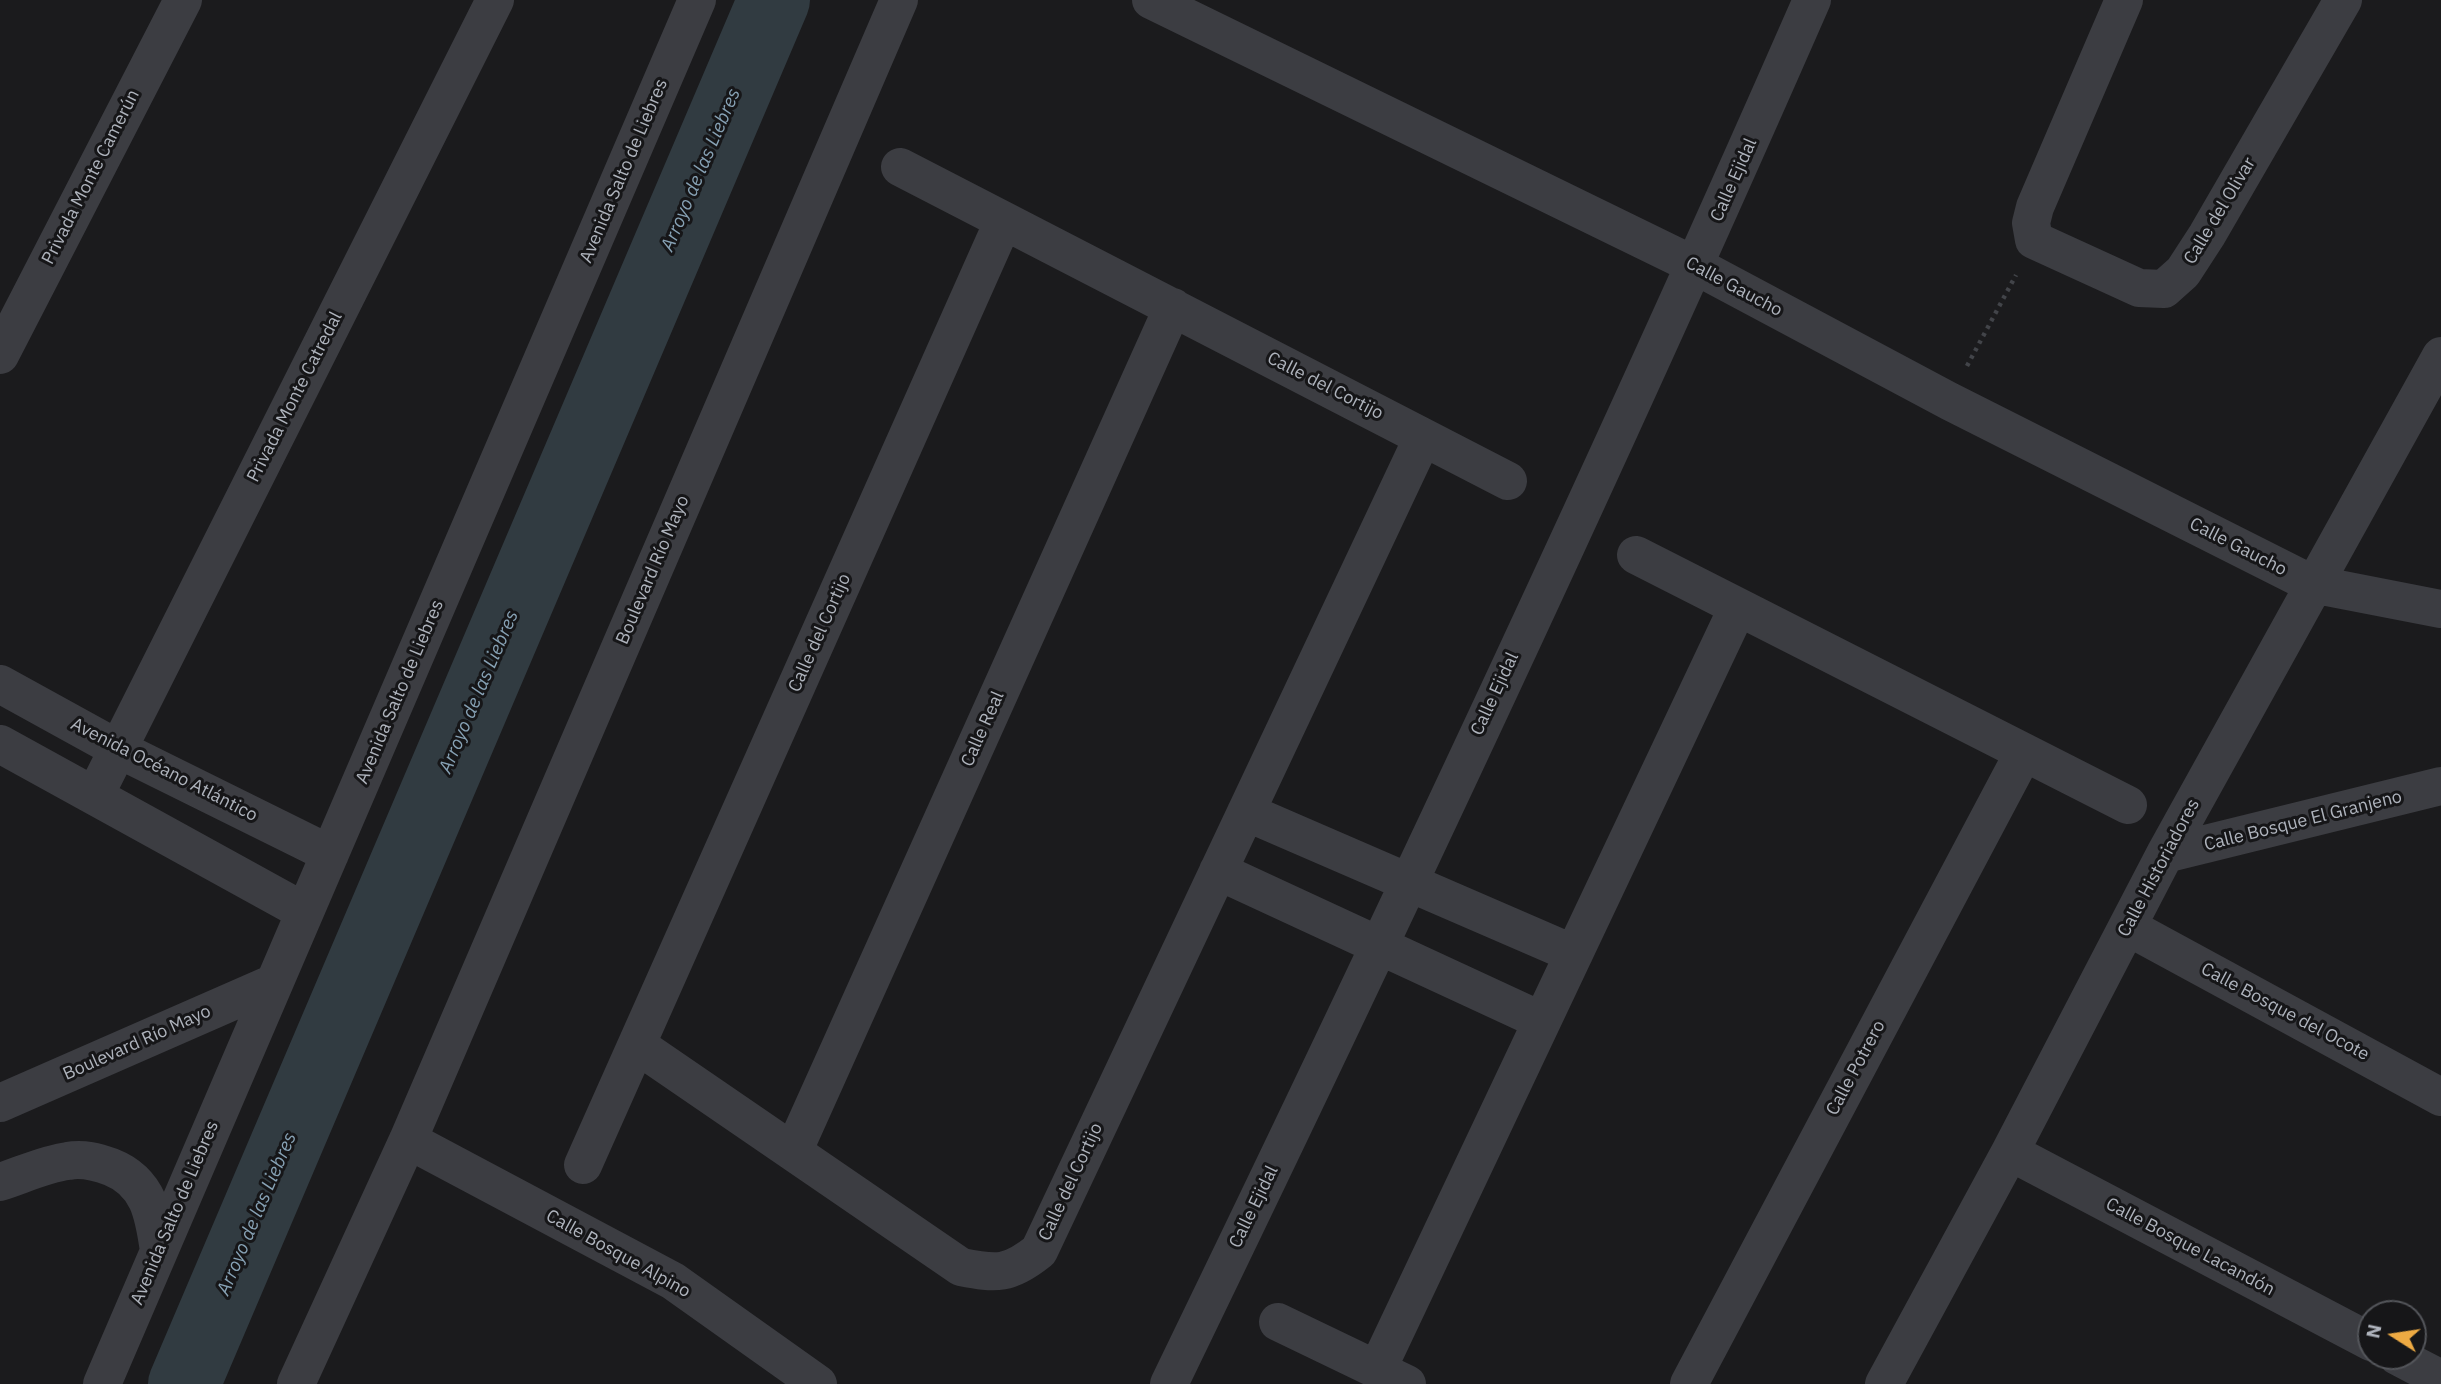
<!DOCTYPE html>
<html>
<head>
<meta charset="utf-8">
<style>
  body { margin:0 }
  #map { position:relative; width:2441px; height:1384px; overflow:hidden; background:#1b1b1d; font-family:"IBM Plex Sans",sans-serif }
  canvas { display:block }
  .north { position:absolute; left:2357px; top:1300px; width:70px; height:70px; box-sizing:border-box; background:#161618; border:2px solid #53555a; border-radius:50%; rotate:282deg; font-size:19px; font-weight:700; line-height:28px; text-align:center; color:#aeb3bc }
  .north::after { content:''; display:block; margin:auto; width:24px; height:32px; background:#edaa43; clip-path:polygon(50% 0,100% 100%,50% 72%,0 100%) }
</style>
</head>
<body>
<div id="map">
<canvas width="2441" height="1384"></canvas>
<div class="north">N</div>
</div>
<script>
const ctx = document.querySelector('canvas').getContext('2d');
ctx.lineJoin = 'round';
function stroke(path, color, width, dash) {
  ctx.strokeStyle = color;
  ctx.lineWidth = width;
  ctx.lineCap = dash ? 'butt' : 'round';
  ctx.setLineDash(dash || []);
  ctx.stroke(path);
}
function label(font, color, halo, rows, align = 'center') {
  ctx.font = font + ' "IBM Plex Sans",sans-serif';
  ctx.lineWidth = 6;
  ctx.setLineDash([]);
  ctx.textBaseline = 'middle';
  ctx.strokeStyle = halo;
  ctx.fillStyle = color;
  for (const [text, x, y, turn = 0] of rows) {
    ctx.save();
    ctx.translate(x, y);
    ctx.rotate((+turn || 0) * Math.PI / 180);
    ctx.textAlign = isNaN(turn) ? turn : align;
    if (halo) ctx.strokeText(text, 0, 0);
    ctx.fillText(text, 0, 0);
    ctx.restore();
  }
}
const river = new Path2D(`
  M184,1384l590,-1384`);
const path = new Path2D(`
  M1967,366l49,-91`);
const minor = new Path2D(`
  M1151,0l545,266 253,135 363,183 129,25
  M2124,0l-89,207 -4,16 3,17 105,48 25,1 19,-17 24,-37 136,-235
  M900,167l608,314
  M0,355l183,-355
  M1636,555l492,250
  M0,684l118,65 212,105
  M0,744l305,168
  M95,795l400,-795
  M1246,812l328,142
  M2165,854l276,-68
  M1218,871l324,150
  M2128,927l313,170
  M637,1045l324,222c36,7 48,8 78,-16l384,-814
  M0,1103l274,-120
  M408,1140l265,141 145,103
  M793,1152l380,-845
  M2010,1152l361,190
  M583,1165l420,-943
  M0,1182c22,-7 45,-18 68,-21 15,-3 29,1 43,6 38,15 43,48 48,84
  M1278,1322l129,62
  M2397,1356l44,23
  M1377,1370l361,-763
  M102,1384l595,-1384
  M296,1384l112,-244 491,-1140
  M1169,1384c222,-458 439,-918 643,-1384
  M1689,1384l335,-632
  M1884,1384l126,-232 155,-298 276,-498`);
const streetNames = [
  ["Avenida Salto de Liebres",624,171,-67],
  ["Privada Monte Camerún",91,177,-63],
  ["Calle Ejidal",1734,180,-66],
  ["Calle del Olivar",2220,211,-59],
  ["Calle Gaucho",1734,287,28],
  ["Calle del Cortijo",1325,386,27],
  ["Privada Monte Catredal",295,397,-63],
  ["Calle Gaucho",2238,547,27],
  ["Boulevard Río Mayo",653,570,-67],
  ["Calle del Cortijo",820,633,-66],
  ["Avenida Salto de Liebres",400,692,-67],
  ["Calle Ejidal",1495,694,-65],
  ["Calle Real",983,729,-66],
  ["Avenida Océano Atlántico",164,770,27],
  ["Calle Bosque El Granjeno",2303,821,-14],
  ["Calle Historiadores",2159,868,-62],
  ["Calle Bosque del Ocote",2285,1012,28],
  ["Boulevard Río Mayo",137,1043,-24],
  ["Calle Potrero",1856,1068,-62],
  ["Calle del Cortijo",1071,1182,-65],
  ["Calle Ejidal",1254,1207,-64],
  ["Avenida Salto de Liebres",175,1213,-67],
  ["Calle Bosque Lacandón",2190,1247,28],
  ["Calle Bosque Alpino",618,1254,29]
];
const waterNames = [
  ["Arroyo de las Liebres",701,170,-67],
  ["Arroyo de las Liebres",479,692,-67],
  ["Arroyo de las Liebres",257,1214,-67]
];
stroke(river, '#313b41', 72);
stroke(path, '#424449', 4.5, [3.5, 5]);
stroke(minor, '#3c3d42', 38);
label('18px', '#aeb3bc', '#161618', streetNames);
label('italic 19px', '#87a2b5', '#161618', waterNames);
</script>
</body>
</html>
